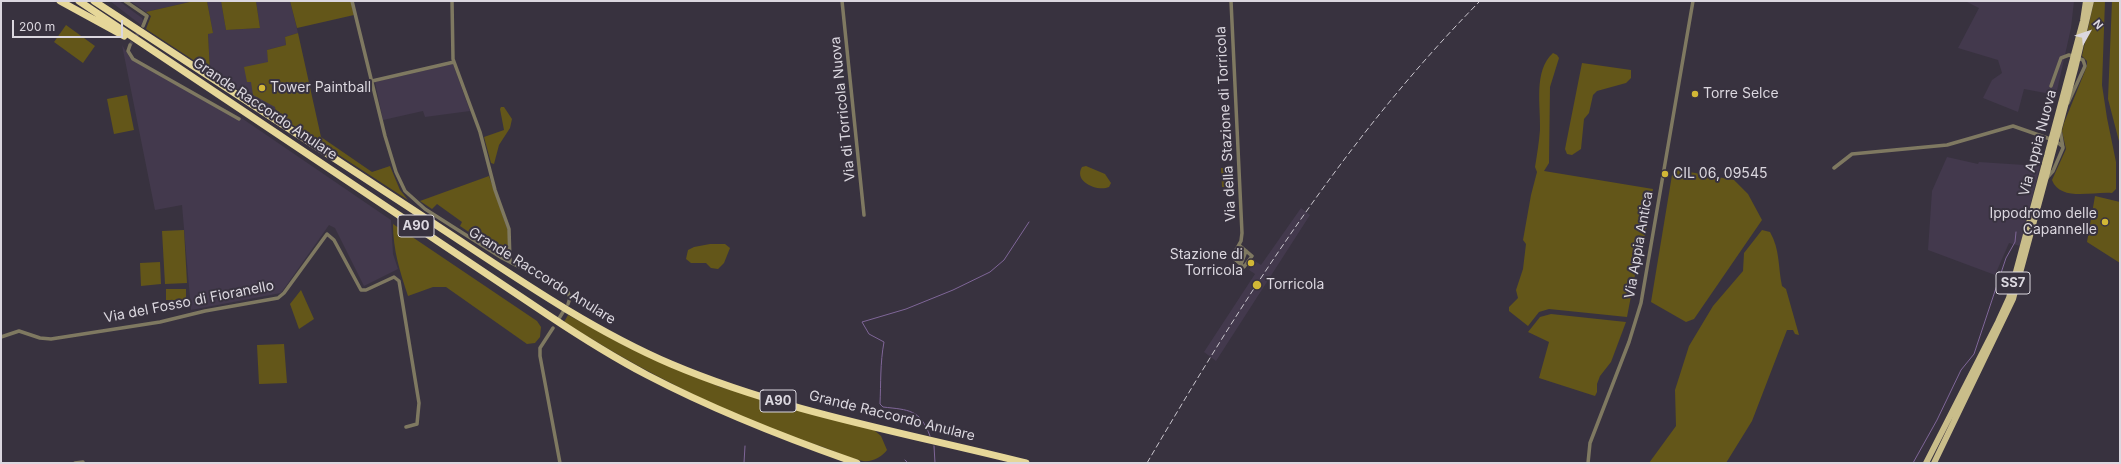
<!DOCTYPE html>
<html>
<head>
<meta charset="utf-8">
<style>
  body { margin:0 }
  #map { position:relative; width:2121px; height:464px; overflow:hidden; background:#38323f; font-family:Inter,sans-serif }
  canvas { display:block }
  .frame { position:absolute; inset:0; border:2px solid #dbd7df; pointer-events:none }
  .north { position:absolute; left:2069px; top:12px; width:40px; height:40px; -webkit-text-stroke:3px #38323f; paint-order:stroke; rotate:50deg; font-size:11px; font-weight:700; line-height:16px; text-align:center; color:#dbd7df }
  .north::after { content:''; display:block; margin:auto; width:14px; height:18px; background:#dbd7df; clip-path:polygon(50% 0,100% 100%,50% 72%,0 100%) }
  .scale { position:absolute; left:12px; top:20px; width:111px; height:18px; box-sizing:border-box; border:2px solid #dbd7df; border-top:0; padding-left:5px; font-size:12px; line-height:14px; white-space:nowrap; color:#dbd7df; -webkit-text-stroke:3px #38323f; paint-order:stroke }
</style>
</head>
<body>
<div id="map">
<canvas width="2121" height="464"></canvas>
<div class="frame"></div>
<div class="north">N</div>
<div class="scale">200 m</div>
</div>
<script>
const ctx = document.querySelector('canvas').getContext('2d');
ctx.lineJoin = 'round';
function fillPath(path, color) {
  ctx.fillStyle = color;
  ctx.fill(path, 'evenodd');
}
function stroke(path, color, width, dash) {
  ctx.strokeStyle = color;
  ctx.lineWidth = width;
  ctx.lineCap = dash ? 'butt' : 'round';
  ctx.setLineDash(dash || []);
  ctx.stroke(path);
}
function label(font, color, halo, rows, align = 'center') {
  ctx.font = font + ' Inter,sans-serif';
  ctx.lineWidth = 4;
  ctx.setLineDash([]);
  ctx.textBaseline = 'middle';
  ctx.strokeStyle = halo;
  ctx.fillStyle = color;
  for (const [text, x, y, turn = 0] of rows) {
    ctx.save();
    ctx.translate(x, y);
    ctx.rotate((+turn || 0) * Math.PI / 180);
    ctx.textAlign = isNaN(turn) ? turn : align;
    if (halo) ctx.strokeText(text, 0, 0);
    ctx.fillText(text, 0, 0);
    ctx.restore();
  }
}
const built = new Path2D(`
  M110,1h9l23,17 1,3 -2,4z
  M130,1h64l-48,11z
  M207,1h14l5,29 34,-2 -4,-27h34l8,32 -13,4 1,8 -19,5 9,64 -66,-43 -2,-38h5z
  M1965,1h109l-3,27 -15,67 -32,-6 -6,23 -35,-14 9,-18 10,-7 -4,-13 -40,-12 21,-40z
  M122,45l8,13 113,61 148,101 2,34 5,15 -34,17 -29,-58 -6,-3 -48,68 -90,17 -9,-105 -27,5z
  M453,64l17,47 -45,6 -2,-6 -40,9 -8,-38z
  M1947,157l31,7 1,-2 61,4 -20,80 -11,-3 -14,32 -67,-25 4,-59z
  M1301,208l9,7 -94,146 -12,-9 51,-78 -6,-4 6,-9 6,4z`);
const green = new Path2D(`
  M194,1h13l6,32 -5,1 2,37 -64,-42 5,-13 -5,-4z
  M221,1h35l4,27 -34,2z
  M290,1h61l3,14 -57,13z
  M2094,1h11l-3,84 5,33 9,44v27l-4,4c-18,-2 -52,9 -60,-13l14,-31 -4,-18 2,-8 23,-57v-5l-5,-5z
  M2112,1h8v144l-12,-46z
  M66,25l29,21 -12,17 -29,-21z
  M298,33l23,104 51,35 18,-6 10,24 8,10 -132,-86 -1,-7 -22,-12 -2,-13h-4l-3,-15 24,-5 -1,-12 19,-5 -1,-8z
  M1553,53l4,2 2,3 -9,29 -1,76 -5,8 109,18 -11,63 -3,2 -12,63 -78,-8 -10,3 -11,14 -19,-15v-4l9,-9 -2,-8 7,-21 3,-25 -3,-4 8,-45 6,-23 -2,-5c2,-12 4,-25 5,-37 1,-24 -7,-59 13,-77z
  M1582,63l49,7v8l-5,5 -29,8 -4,4 -4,18 -5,6 -3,30 -9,6 -5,-1 -2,-5z
  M127,95l7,35 -20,4 -7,-35z
  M501,107h3l8,12 -2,9 -11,17 -5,19 -3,-1 -7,-26 20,-7 -4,-21z
  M1086,166l19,8 6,9 -2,4c-11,5 -36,-5 -27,-20z
  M1221,168h10v19h-9z
  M1673,169l61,11 14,14 14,26 -68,99 -8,3 -35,-20z
  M489,176l19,55v28l-48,-33 2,-4 -25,-18 -5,5 -12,-8z
  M2095,196l25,6v61l-33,-21z
  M393,224l144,97 4,6 -1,10 -5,6 -8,1 -81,-57h-13l-25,9c-8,-24 -15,-46 -15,-72z
  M184,230l3,53 -22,1 -3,-53z
  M1762,230l8,2c10,17 8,35 12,54l4,3 13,46 -4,-1 -2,-4h-6l-35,91 -26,42h-77l27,-37 -1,-36 14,-44 24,-40 30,-35 1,-18z
  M710,244h15l5,4 -6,15 -6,6 -7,-1 -5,-5h-15l-5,-4 2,-9 6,-3z
  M160,262l1,22 -20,2 -1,-23z
  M166,289h20v11h-20z
  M301,290l13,29 -15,10 -9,-25z
  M1551,314l75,8 -15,40 -11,14 -3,8v8l-2,4 -56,-18 10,-36 -21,-10 12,-15z
  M568,315l59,32 93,40 154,43 7,6 6,14c-4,6 -16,13 -24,11 -16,-3 -33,-12 -49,-17 -87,-29 -172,-73 -250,-122z
  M284,344l3,39 -28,1 -2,-39z`);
const stream = new Path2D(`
  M930,436c-10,-27 -21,-26 -47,-29l-3,-3c1,-21 0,-41 4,-62l-15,-8 -7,-12 44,-13 47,-19 37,-18 14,-12 25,-38
  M934,446l1,17
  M905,460l3,3
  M744,463l1,-17
  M1913,463l24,-43 24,-50 13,-16 32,-96 9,-16 1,-10`);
const minorTunnel = new Path2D(`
  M130,45l13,-19`);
const minor = new Path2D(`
  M125,1l22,15 -4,10
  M352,1l33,135 11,36 9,19 20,18 77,49 66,34 2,6 -2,6
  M452,1l1,58 27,73 15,58 14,39 1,33
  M842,1l22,214
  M1231,1l11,232 -1,8 -9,16 12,10 8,-11 -13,-11
  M130,45l-2,6 5,8 106,60
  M372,81l82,-19
  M2051,86l10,-28 8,-3 14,5 2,6 -17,37
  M1834,168l18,-14 95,-9 66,-19 43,15 7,6
  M2046,179l7,-8 10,-23 -3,-18
  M1241,264l5,-13
  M558,320l5,-8
  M553,328l-13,20v8l20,107
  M1,337l18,-6 21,7 11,1 109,-17 45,-11 73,-13 6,-5 43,-59 7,6 27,50h5l28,-13 5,4 20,122 -2,21 -11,3
  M75,463l8,-1
  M1588,463l2,-20 39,-101 12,-39 52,-302`);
const primary = new Path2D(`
  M1926,463l72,-141 11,-24 74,-277 3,-20
  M1934,463l79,-164 62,-230 16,-68`);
const motorway = new Path2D(`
  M60,1l64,35
  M79,1l469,314c33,22 65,42 99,60 67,35 138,63 210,88
  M94,1c112,74 224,147 336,220 78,51 155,106 241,143 113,48 236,69 355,99`);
const rail = new Path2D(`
  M1147,463c96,-164 199,-326 333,-462`);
const markers = [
  [262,88,4,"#d2b736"],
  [1695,94,4,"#d2b736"],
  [1665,174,4,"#d2b736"],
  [2105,222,4,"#d2b736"],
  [1251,263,4,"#d2b736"],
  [1257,285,5,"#d2b736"]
];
const shields = [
  [416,226,36],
  [2013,283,34],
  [778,401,36]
];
const shieldNames = [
  ["A90",416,226],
  ["SS7",2013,283],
  ["A90",778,401]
];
const poiNames = [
  ["Tower Paintball",270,88],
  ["Torre Selce",1703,94],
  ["CIL 06, 09545",1673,174],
  ["Ippodromo delle",2097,214,"right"],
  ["Capannelle",2097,230,"right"],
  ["Stazione di",1243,255,"right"],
  ["Torricola",1243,271,"right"],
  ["Torricola",1266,285]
];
const streetNames = [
  ["Grande Raccordo Anulare",265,109,34],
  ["Via di Torricola Nuova",843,109,-96],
  ["Via della Stazione di Torricola",1226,124,-93],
  ["Via Appia Nuova",2038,143,-75],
  ["Via Appia Antica",1639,245,-80],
  ["Grande Raccordo Anulare",542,276,32],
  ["Via del Fosso di Fioranello",189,302,-11],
  ["Grande Raccordo Anulare",892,416,14]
];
fillPath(built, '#43394d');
fillPath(green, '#635619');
stroke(stream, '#7f6698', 1);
stroke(minorTunnel, '#504b57', 3.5, [3.5, 2]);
stroke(minor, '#7f7961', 3.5);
stroke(primary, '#c9bd8a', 6);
stroke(motorway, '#e6d799', 7);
stroke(rail, '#cac6ce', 1, [6, 3]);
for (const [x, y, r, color] of markers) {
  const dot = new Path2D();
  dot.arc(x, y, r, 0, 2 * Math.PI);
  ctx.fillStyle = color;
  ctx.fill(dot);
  stroke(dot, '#38323f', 1.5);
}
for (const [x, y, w] of shields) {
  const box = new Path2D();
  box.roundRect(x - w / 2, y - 11, w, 22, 3);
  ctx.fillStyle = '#38323f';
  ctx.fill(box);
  stroke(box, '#dbd7df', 1);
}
label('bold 13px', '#dbd7df', null, shieldNames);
label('14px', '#dbd7df', '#38323f', poiNames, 'left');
label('14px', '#dbd7df', '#38323f', streetNames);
</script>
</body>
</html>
